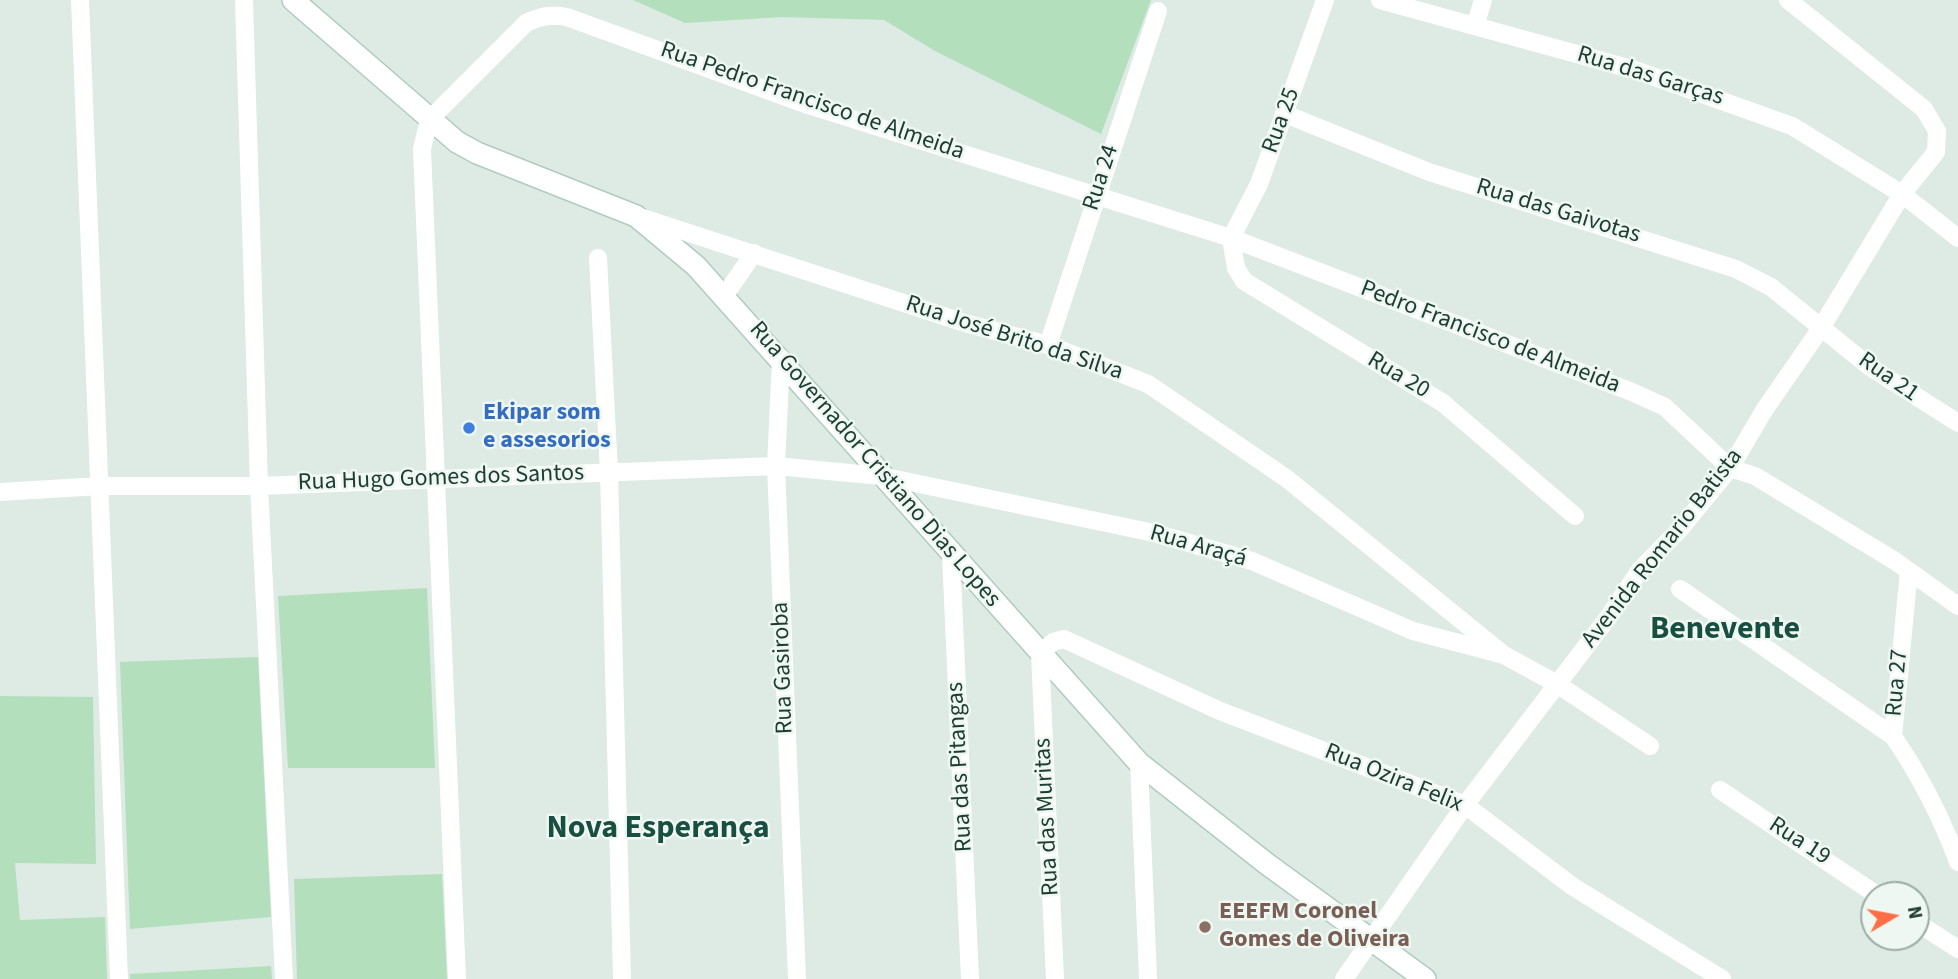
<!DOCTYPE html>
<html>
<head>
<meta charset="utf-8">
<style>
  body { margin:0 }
  #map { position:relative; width:1958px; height:979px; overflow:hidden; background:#ddebe4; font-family:"Source Sans 3",sans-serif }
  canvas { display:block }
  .north { position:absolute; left:1860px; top:881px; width:70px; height:70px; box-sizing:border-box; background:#eef7f2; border:2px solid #9aaca5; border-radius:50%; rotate:80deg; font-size:19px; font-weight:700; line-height:28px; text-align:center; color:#1d3c32 }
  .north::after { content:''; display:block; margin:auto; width:24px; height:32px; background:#ff6e47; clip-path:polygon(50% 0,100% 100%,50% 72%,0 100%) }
</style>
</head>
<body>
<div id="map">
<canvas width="1958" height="979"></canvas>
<div class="north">N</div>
</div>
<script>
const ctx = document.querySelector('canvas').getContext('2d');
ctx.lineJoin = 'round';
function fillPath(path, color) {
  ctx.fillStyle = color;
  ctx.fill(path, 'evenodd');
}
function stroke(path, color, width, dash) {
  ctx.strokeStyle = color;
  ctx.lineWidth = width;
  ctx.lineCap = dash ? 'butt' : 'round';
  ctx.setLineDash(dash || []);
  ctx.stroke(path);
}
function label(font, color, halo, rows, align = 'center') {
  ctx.font = font + ' "Source Sans 3",sans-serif';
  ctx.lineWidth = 5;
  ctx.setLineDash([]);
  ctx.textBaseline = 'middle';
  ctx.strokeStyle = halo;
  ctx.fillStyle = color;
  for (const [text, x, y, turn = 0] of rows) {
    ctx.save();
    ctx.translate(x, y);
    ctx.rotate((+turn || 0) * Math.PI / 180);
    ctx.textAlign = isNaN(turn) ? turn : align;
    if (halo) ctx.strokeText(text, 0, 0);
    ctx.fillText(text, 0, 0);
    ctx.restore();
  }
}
const green = new Path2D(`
  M633,0h518l-50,134 -166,-83 -51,-31 -102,-3 -97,6z
  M427,588l8,180h-147l-10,-172z
  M258,657l13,260 -141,12 -10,-267z
  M0,696l93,1 3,167 -81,-1 5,57 85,-3 2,62h-107z
  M442,874l5,105h-150l-3,-100z
  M271,966l1,13h-142v-5z`);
const street = new Path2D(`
  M80,0l39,979
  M244,0l15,486 25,493
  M1380,0l255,70 157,56 110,68 56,44
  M1475,26l8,-26
  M1285,114l144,58 307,97 35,18 99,80 88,56
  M640,217l325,106 83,22 100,39 138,94 218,177 53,29 93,62
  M1231,238l5,30 8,13 199,122 132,113
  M1231,238l28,-54 66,-184
  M598,258l11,215 13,506
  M725,295l29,-42
  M1048,345l110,-334
  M781,358l-5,108 21,513
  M0,492l100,-6h159l517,-20 105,10 273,57 98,28 161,70 91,24
  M951,555l19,424
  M1909,571l-16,165c28,41 48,80 65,126
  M1680,589l213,147
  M1139,763l9,216
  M1720,790l157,105
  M1916,922l42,27
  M457,979l-35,-830 7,-29 97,-97c15,-7 25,-9 41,-6l241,88 423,133 401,154 33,15 65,61 25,8 140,85 63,45
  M1055,979l-15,-325 13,-12 11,-3 156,72 245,94 107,81 150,93
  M1344,979l121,-174 145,-190 30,-45 40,-41 50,-61 35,-59 56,-81 81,-134 34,-42 1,-21 -13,-22 -136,-109`);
const secondary = new Path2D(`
  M293,0l164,142 20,11 159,63 60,50 443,497 128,101 158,115`);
const markers = [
  [469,428,7,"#3f7fe0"],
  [1205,927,7,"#8d6e63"]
];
const streetNames = [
  ["Rua das Garças",1650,77,17],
  ["Rua Pedro Francisco de Almeida",812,102,19],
  ["Rua 25",1282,121,-70],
  ["Rua 24",1102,178,-72],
  ["Rua das Gaivotas",1558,212,17],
  ["Pedro Francisco de Almeida",1490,338,21],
  ["Rua José Brito da Silva",1014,339,18],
  ["Rua 20",1398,376,31],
  ["Rua 21",1888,378,35],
  ["Rua Governador Cristiano Dias Lopes",874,465,49],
  ["Rua Hugo Gomes dos Santos",441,479,-2],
  ["Rua Araçá",1198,547,16],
  ["Avenida Romario Batista",1663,549,-52],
  ["Rua Gasiroba",784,668,-92],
  ["Rua 27",1898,683,-85],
  ["Rua das Pitangas",961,767,-93],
  ["Rua Ozira Felix",1393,779,22],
  ["Rua das Muritas",1048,817,-93],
  ["Rua 19",1799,842,33]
];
const shopNames = [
  ["Ekipar som",483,414],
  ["e assesorios",483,442]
];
const educationNames = [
  ["EEEFM Coronel",1219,913],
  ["Gomes de Oliveira",1219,941]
];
const districtNames = [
  ["Benevente",1725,631],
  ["Nova Esperança",658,830]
];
fillPath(green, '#b3dfbd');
stroke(secondary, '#afccc0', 24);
stroke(street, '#fff', 18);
stroke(secondary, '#fff', 21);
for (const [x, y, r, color] of markers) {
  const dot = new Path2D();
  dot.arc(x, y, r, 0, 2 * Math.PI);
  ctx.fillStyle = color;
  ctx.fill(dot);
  stroke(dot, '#eef7f2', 2.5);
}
label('24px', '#1d3c32', '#eef7f2', streetNames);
label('bold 24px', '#366cbe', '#eef7f2', shopNames, 'left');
label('bold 24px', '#785e54', '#eef7f2', educationNames, 'left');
label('bold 32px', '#184f40', '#eef7f2', districtNames);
</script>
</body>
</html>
